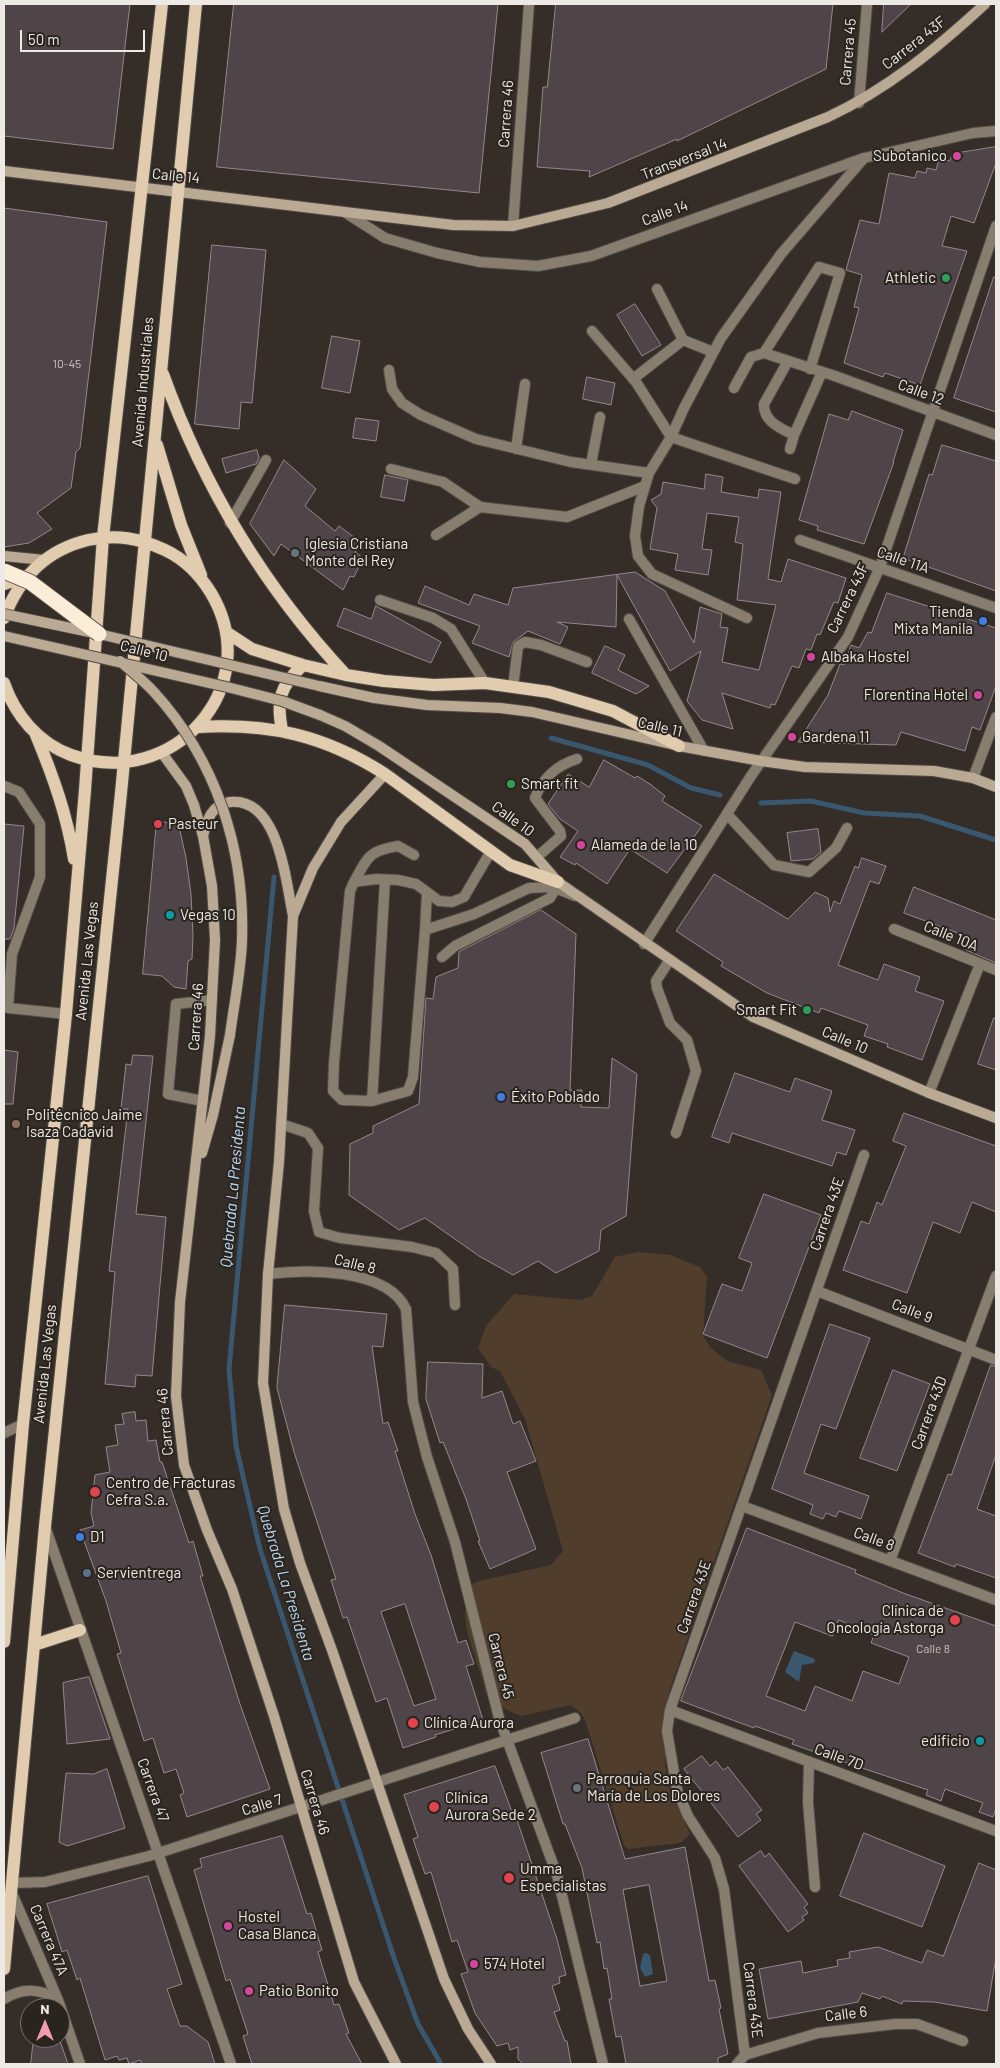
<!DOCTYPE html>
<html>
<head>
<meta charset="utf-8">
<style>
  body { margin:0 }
  #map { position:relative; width:1000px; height:2068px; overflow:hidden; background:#352e28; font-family:Barlow,sans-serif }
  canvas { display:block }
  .frame { position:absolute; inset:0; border:5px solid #ede9e5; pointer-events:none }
  .north { position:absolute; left:20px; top:1998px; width:50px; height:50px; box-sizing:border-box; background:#2a241f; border:1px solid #78736e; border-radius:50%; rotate:0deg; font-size:14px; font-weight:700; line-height:20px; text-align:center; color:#ede9e5 }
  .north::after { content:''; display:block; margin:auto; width:18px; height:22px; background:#f19ab3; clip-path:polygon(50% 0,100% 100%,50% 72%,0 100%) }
  .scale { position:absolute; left:20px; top:30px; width:125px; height:22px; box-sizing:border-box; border:2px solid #ede9e5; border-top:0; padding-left:6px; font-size:15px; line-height:18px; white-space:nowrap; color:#ede9e5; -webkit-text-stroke:4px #2a241f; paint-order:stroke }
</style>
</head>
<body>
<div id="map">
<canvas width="1000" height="2068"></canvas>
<div class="frame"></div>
<div class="north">N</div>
<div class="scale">50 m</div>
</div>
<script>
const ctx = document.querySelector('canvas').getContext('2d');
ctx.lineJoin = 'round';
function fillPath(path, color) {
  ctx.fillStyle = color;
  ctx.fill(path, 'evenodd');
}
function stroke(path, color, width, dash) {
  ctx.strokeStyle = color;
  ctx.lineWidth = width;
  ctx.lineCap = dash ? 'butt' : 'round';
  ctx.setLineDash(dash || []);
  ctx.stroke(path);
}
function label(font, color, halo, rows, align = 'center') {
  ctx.font = font + ' Barlow,sans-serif';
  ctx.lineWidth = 4;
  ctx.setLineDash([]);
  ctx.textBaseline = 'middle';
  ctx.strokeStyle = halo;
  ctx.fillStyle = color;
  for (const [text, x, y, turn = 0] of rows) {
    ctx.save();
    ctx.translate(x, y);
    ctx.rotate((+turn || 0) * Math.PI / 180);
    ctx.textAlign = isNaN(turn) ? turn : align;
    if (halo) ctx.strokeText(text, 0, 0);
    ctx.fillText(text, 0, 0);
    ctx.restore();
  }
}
const green = new Path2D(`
  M638,1252l32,3 30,12 7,10 -4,59 7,11 17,14 34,9 11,25 -103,297 -4,73 5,26 20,43 -10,9 -52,6 -4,-4 -39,-125 -5,-8 -9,-7 -50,11 -14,-6 -21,-15c-8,-41 -29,-66 -18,-109l11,-5 72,-16 12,-14 -38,-132 -25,-48 -9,-4 -13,-19 8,-22 28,-32 66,6 12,-4 23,-39z`);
const water = new Path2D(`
  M794,1651l21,8 -1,4 -12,2 -3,17 -14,-10z
  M646,1953l4,2 3,19 -8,3 -5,-9 3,-14z`);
const stream = new Path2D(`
  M551,738l97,27 43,23 29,7
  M761,803l50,-2 53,12 56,3 76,24
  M274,877l-45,492 7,77 24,103 134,409 24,66 23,40`);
const building = new Path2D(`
  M4,4h126l-17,145 -109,-13z
  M234,4h264l-19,189 -262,-26z
  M556,4h277l-7,65 -149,72v-2l-88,38 1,-6 -53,-4 6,-80h4z
  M884,4h27l-29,28z
  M996,147v16l-22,60 -23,-7 -9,30 25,5 -47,134 -35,-12 -2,4 -39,-14 15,-55 -5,-1 8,-32 -16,-5 14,-50 19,4 10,-51 26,5 2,-7 9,2 1,-5 9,2 3,-11 11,2 2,-7z
  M4,208l103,14 -27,226 -4,4 -5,36 -34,25 15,16 -23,14 -25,4z
  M212,245l54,5 -14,153 -11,-1 -2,27 -44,-5z
  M994,277h2v135l-42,-14z
  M635,304l26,41 -19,11 -25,-41z
  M332,336l28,5 -10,52 -28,-5z
  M587,377l28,6 -4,22 -28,-6z
  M852,411l51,19 -10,32h1l-30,82 -47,-14 1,-4 -19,-6 30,-106 19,6z
  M356,418l23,3 -3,20 -23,-3z
  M942,445l54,16v130l-93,-33 26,-84 3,1z
  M257,450l2,8 -3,6 -30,9 -4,-14z
  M284,460l32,29 -11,17 30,25 4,-5 23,17 -7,9 8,6 -9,19 -4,-1 -7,14 -62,-46 -7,12 -24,-32z
  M706,474l17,3 -2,15 37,6 1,-9 22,3 -13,87 13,3 7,-23 58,19 -8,25 -4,-1 -14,33 -3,-1 -6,16 -5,-1 -7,19 -7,-2 -17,39 -4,-1 -1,4 -48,-15 11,36 -31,-9 -15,-19 14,-50 -31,20 -53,-96 -1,52 -59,-5 11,5 -8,17 -32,-13 -15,11 -4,15 -37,-14 8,-17 -62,-23 7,-17 44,19 5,-11 34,11 5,-17 122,-16 30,19 29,52 6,-36 22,7 -2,13 8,1 -6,34 37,8 17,-65 -39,-5 6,-56 -8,-2 4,-25 -32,-4 -5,36 10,1 -4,25 -33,-5 3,-16 -28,-5 7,-41 -6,-8 10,-6 2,-12 41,7z
  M385,475l23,5 -4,21 -23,-4z
  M887,593l109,35v58l-16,44 -8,-3 -7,24 -64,-19 -5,13 -98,-3 30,-47 12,-31 4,1 7,-20 8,3 9,-16 3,1z
  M376,606l65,36 -10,21 -94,-37 7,-18 27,11z
  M605,646l20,9 -7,15 31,16 -13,8 -44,-21z
  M604,760l31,18 2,-2 13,8 15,12 -3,5 40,25 -35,47 -37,-24 -23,35 -31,-21 -1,2 -15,-8 18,-26 -18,-12 -12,-15 20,-30 21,13z
  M157,820l22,6 7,32 5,36 2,42 -1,23 -4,2 -2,28 -12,-2 -12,-11 -19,-2z
  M4,824l20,2 -10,102 -4,11h-6z
  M818,829l3,23 -8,7 -22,2 -4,-28z
  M862,858l24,8 -7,18 -9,-3 -32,84 40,15 6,-16 36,13 -5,14 29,10 -22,59 -35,-13 1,-3 -24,-8 4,-11 -47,-17 -2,5 -52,-20 -46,-27 2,-4 -47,-31 38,-57 74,45 27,-27 13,6 2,14 4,-11 6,3 15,-38 3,2z
  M914,887l82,33v43l-30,-13 5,-12 -67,-25z
  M541,910l35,24 -6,156h12l-1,17 28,1 3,-50 25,16 -11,142 -25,14 -2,21 -43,22 -18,-12 -25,14 -34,-19 -54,-38 -26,12 -50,-35 1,-51 23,-11v-7l46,-22 7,-106 7,1 3,-22 22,-9 1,-16z
  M994,1018h2v52l-18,-6z
  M4,1050l14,2 -5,52h-9z
  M133,1055l20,1 -17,158 30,3 -14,159 -16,-1 -1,12 -30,-3 10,-112 -6,-1 19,-162h-7l5,-45 5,1z
  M735,1073l55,19 5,-14 37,13 -10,29 33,10 -9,25 -9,-3 -5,14 -100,-33 -3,10 -17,-6z
  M904,1113l92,33v66l-24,-10 -12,31 -27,-11 -26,71 -64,-23 18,-49 8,3 8,-22 5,3 24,-59 -13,-5z
  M764,1194l57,21 -54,143 -64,-24 19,-50 20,7 10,-28 -13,-5z
  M285,1305l102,9 -4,33 -11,-1 11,78 5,-2 10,29h-3l20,63 16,41 27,88 8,-3 8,24 -8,2 17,54 -48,15 1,2 -33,11 -16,-50 -11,4 -29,-85 -4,1 -12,-38 5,-1 -42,-127 -17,-64zM405,1604l31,95 -22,7 -33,-94z
  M830,1324l40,14 -34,91 -15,-5 -17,49 65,23 -8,23 -22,-8 -3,6 -10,-4 -3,6 -13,-5 3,-9 -41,-16z
  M428,1362l55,2 -1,34 20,-7 11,33 7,-3 16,40 -29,11 29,77 -46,20 -12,-28h2l-14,-42 -23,-57 -3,1 -14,-44z
  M991,1365l5,2v88l-19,54 19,7v62l-40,-14 -1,3 -37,-14 30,-79 3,1z
  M893,1370l37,14 -33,87 -37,-13z
  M135,1412l1,9 10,-1 2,21 8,-1 4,22h2l27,81 4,-2 10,35h-3l40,128 30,85 -83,28 -7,-22 4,-2 -8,-24 -12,4 -11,-35 -9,3 -27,-87 4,-1 -15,-52 -26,-71 14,-4 -3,-13 4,-38 15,-3 -4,-25 12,-2 -3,-20 9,-1 -2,-10z
  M747,1528l109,42 -1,3 48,20 93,33v182l-3,9 -14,-5 4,-9 -38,-14 -4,12 -15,-6 2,-5 -99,-33 -37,-13 2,-4 -39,-14 -1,2 -73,-27zM839,1620l35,15 -3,8 38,14 -10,27 -36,-13 -11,30 -37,-15 -10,25 -39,-15 29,-74 37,14z
  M89,1677l21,62 -43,5 -4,-61z
  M588,1739l37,120 60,-12 24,134 6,-1 6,28 -2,1 9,45 -10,4v6h-92l-5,-28 -5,1 -7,-38h3l-5,-31 -3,1 -4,-27 -3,1 -15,-75 -17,-44h-2l-22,-71zM649,1885l18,96 -27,5 -17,-96z
  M702,1756l8,10 6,-5 7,9 5,-3 34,43 -6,4 5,6 -23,17 -54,-68z
  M495,1766l17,46 2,-1 43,128 9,36 -7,2 1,6 -8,3 8,24 -6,2 11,29h2l4,23h-48l-5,-5v-12l-8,3 -2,-7 -11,3 -22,-33 -14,-39 7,-2 -11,-32 -5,2 -21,-70 -6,2 -12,-35 5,-2 -14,-42z
  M107,1769l18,59 -58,18 -8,-4 7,-69 27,1z
  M864,1833l81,33 -23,61 -82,-31z
  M282,1836l25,78 4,-1 11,37 -4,2 16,53 5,-1 10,29 -3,1 16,30h-110l-9,-28 5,-2 -18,-55 -4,2 -32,-111 8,-3 -2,-8z
  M761,1851l4,6 4,-4 39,51 -4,3 4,6 -6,4 2,3 -16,12 -49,-66z
  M979,1863l17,7v87l-9,54 -53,-9 -31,-1 -1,3 -20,-8 -2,3 -18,-6 -4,9 -90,17 -9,-50 42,-8 2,12 35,-7 -1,-6 13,-2 -1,-6 29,-5 44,16 5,-13 16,6z
  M148,1876l34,108 -15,5 13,37h7l21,16 7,22h-73l-2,-4 -11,4 -2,-6 -8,2 -2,-4 -12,4 -25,-82 -3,2 -10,-30 -5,2 -15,-48z
  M34,2038h25l9,26h-37z`);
const lane = new Path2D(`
  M657,289l26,51 30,12
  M592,331l44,51 35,55 124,42
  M764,353l55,-86 21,6 -30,96
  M788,361l-24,43c-1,17 16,24 30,31l-4,14
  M389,370l3,19 10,14 19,12 55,24 95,23 78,11
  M633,379l50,-39
  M734,388l17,-31 13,-4 71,23
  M794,435l28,-63
  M516,449l9,-65
  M591,464l9,-47
  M391,469l52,13 37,25 87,10 78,-31
  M230,523l36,-63
  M436,535l44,-28
  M380,600l53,18 18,11 34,54
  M747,618l-95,-44 -14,-18 -3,-20 4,-30 10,-33 22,-36 13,-29 37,-70 60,-84 83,-96
  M629,619l75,132
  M513,687l5,-41 7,-4 16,3 46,17
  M4,786l15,6 21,32v53l-28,77 -4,54 58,6
  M727,814l47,51 35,7 27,-24 11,-20
  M491,851l-27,46 -12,5 -13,-1 -23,-17 -18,-4 -22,-1 -22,3 -4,9 -16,172 -1,28 9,9 30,1 36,-10 5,-14 12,-147 49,-16 55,-26 24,-1 22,9
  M537,857l24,-21 -1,-5 -25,-33c7,-19 22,-33 42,-39
  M354,882c14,-25 14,-31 44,-36l16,9
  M425,930l2,-38
  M442,957l13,-11 95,-48 6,-10
  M669,961l-13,20 1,7 13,35 17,17 9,31 -20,62
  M203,1101l-35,-7 8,-90 36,-4
  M372,1101l13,-221
  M281,1124l27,9 10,15 -4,63 5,21 21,6 72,9 24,6 17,16 2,36
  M4,1433l19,-9
  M809,1762l-1,40 7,85`);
const street = new Path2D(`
  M859,103l8,-99
  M346,213l39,25 52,15 43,9 58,4 53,-10 273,-98 109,-25 23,-2
  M513,226l16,-222
  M835,376l161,59
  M800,540l196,68
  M973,778l23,-61
  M894,929l102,41
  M644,944l107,-168 97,-139 32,-70 116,-341
  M929,1093l51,-129
  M268,1274c38,-5 119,-6 138,35l7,93 14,55 28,85 44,176 58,157 46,189
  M817,1291l179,69
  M742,1506l254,94
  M46,1529l185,535
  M890,1561l106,-285
  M670,1710l326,121
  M12,1883l33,-1 104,-26 426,-138
  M11,1891l47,109 22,64
  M4,1999c19,-12 36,-11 54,1
  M745,2055l-21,-166 -9,-31 -27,-42 -11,-26 -10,-59 3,-21 194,-555
  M737,2064l8,-9 73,-22 77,-9h22l46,17`);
const secondary = new Path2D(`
  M4,171l449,54 60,1 95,-23 220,-86c60,-28 109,-69 157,-113
  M4,556l40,4
  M319,686l55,12 53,7 73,3 32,4 147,34 82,15 44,6 129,4 39,7 23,9
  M320,715l25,11 34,20 146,98 33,38 195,135 176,76 67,25
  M162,753l24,33 8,19 9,31 9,50 3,54 -5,96 -30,266 -4,94 8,69 23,65 25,59 42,127 80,266 42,82
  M385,774l-44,48 -28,46 -20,48 -14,246 -11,112 -5,109 21,126 16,54 33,90 111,326 24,50 23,35
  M203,836c4,-16 8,-31 27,-34 49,-5 56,80 63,114
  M202,1153l11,-38 17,-80`);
const primary = new Path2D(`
  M163,374c41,114 100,212 183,301
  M157,445l24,80 20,50
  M4,584l23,-8
  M4,618c15,-40 42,-68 84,-78 28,-6 51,-2 77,10 19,9 35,25 46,43 56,94 -39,199 -140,162 -33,-12 -56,-40 -67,-72
  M226,632l26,17 51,16 43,10 38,6 50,4 51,-2 64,9 64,19 66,35
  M198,727c71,-4 126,8 187,47l125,91 48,17
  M282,730c-6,-30 -2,-44 21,-65
  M36,735c17,41 31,80 38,124
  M4,1642l19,-218 43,-410 19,-224 18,-253 59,-533
  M34,1645l46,-15
  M4,1969l41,-443 76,-733 75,-789`);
const secondaryBridge = new Path2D(`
  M4,614l95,20 220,52
  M4,636l227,52 51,13 38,14
  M120,661c11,10 24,20 34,31 62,68 91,157 88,248 -1,31 -8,64 -12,95`);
const highwayBridge = new Path2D(`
  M4,571l26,11 69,52`);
const markers = [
  [957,156,5,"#d1479c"],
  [946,278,5,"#2e9e5b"],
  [295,553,5,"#6b7280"],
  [983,621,5,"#3f7fe0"],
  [811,657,5,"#d1479c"],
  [978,695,5,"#d1479c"],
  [792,737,5,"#d1479c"],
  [511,784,5,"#2e9e5b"],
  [158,824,5,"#e0444e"],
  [581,845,5,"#d1479c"],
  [170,915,5,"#0f9aa8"],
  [807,1010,5,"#2e9e5b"],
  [501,1097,5,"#3f7fe0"],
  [16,1124,5,"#8d6e63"],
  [95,1492,6,"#e0444e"],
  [80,1537,5,"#3f7fe0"],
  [87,1573,5,"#5c6f8a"],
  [955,1620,6,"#e0444e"],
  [413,1723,6,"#e0444e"],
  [980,1741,5,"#0f9aa8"],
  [577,1788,5,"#6b7280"],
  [434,1807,6,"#e0444e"],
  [509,1878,6,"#e0444e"],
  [228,1926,5,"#d1479c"],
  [474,1964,5,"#d1479c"],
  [249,1991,5,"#d1479c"]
];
const numberNames = [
  ["10-45",67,364],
  ["Calle 8",933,1649]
];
const streetNames = [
  ["Carrera 43F",914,43,-38],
  ["Carrera 45",848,52,-85],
  ["Carrera 46",506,114,-86],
  ["Transversal 14",684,159,-21],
  ["Calle 14",176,176,6],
  ["Calle 14",665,213,-20],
  ["Avenida Industriales",143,382,-85],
  ["Calle 12",921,392,20],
  ["Calle 11A",903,560,19],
  ["Carrera 43F",848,598,-64],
  ["Calle 10",144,651,14],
  ["Calle 11",660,727,13],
  ["Calle 10",513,819,36],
  ["Calle 10A",951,936,22],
  ["Avenida Las Vegas",87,961,-84],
  ["Carrera 46",196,1017,-86],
  ["Calle 10",845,1040,23],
  ["Carrera 43E",827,1214,-71],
  ["Calle 8",355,1264,14],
  ["Calle 9",912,1311,21],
  ["Avenida Las Vegas",45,1364,-84],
  ["Carrera 43D",929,1413,-70],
  ["Carrera 46",165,1422,-95],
  ["Calle 8",874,1539,20],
  ["Carrera 43E",694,1597,-71],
  ["Carrera 45",501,1666,76],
  ["Calle 7D",839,1757,20],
  ["Carrera 47",153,1790,70],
  ["Carrera 46",315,1802,73],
  ["Calle 7",262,1805,-17],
  ["Carrera 47A",49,1940,67],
  ["Carrera 43E",753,2000,83],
  ["Calle 6",846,2014,-7]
];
const poiNames = [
  ["Subotanico",947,156,"right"],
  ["Athletic",936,278,"right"],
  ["Iglesia Cristiana",305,544],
  ["Monte del Rey",305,561],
  ["Tienda",973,612,"right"],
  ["Mixta Manila",973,629,"right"],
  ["Albaka Hostel",821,657],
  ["Florentina Hotel",968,695,"right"],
  ["Gardena 11",802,737],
  ["Smart fit",521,784],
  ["Pasteur",168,824],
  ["Alameda de la 10",591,845],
  ["Vegas 10",180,915],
  ["Smart Fit",797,1010,"right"],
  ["Éxito Poblado",511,1097],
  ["Politécnico Jaime",26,1115],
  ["Isaza Cadavid",26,1132],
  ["Centro de Fracturas",106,1483],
  ["Cefra S.a.",106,1500],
  ["D1",90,1537],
  ["Servientrega",97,1573],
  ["Clínica de",944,1611,"right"],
  ["Oncología Astorga",944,1628,"right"],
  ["Clínica Aurora",424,1723],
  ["edificio",970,1741,"right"],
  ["Parroquia Santa",587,1779],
  ["María de Los Dolores",587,1796],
  ["Clínica",445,1798],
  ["Aurora Sede 2",445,1815],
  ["Umma",520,1869],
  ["Especialistas",520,1886],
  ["Hostel",238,1917],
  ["Casa Blanca",238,1934],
  ["574 Hotel",484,1964],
  ["Patio Bonito",259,1991]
];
const waterNames = [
  ["Quebrada La Presidenta",233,1187,-85],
  ["Quebrada La Presidenta",286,1583,73]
];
fillPath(green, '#503d2c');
fillPath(water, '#39576f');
stroke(stream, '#39576f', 5);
fillPath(building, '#4f4548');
stroke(building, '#93888b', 1);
stroke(lane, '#524c46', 12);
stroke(street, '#524c46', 12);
stroke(secondary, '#524c46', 12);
stroke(primary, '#524c46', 14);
stroke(lane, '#887e70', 10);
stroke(street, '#887e70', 10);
stroke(secondary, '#baaa94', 10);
stroke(primary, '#e1ccaf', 12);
stroke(secondaryBridge, '#524c46', 12, []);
stroke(highwayBridge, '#524c46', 17, []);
stroke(secondaryBridge, '#baaa94', 10);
stroke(highwayBridge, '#fcedd8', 15);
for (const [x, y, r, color] of markers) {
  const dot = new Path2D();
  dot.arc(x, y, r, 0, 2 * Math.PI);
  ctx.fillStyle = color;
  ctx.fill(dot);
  stroke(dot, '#2a241f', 2);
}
label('12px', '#c6c0be', null, numberNames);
label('15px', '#ede9e5', '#2a241f', streetNames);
label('15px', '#ede9e5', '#2a241f', poiNames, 'left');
label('italic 16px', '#bbdbf5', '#2a241f', waterNames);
</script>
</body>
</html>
